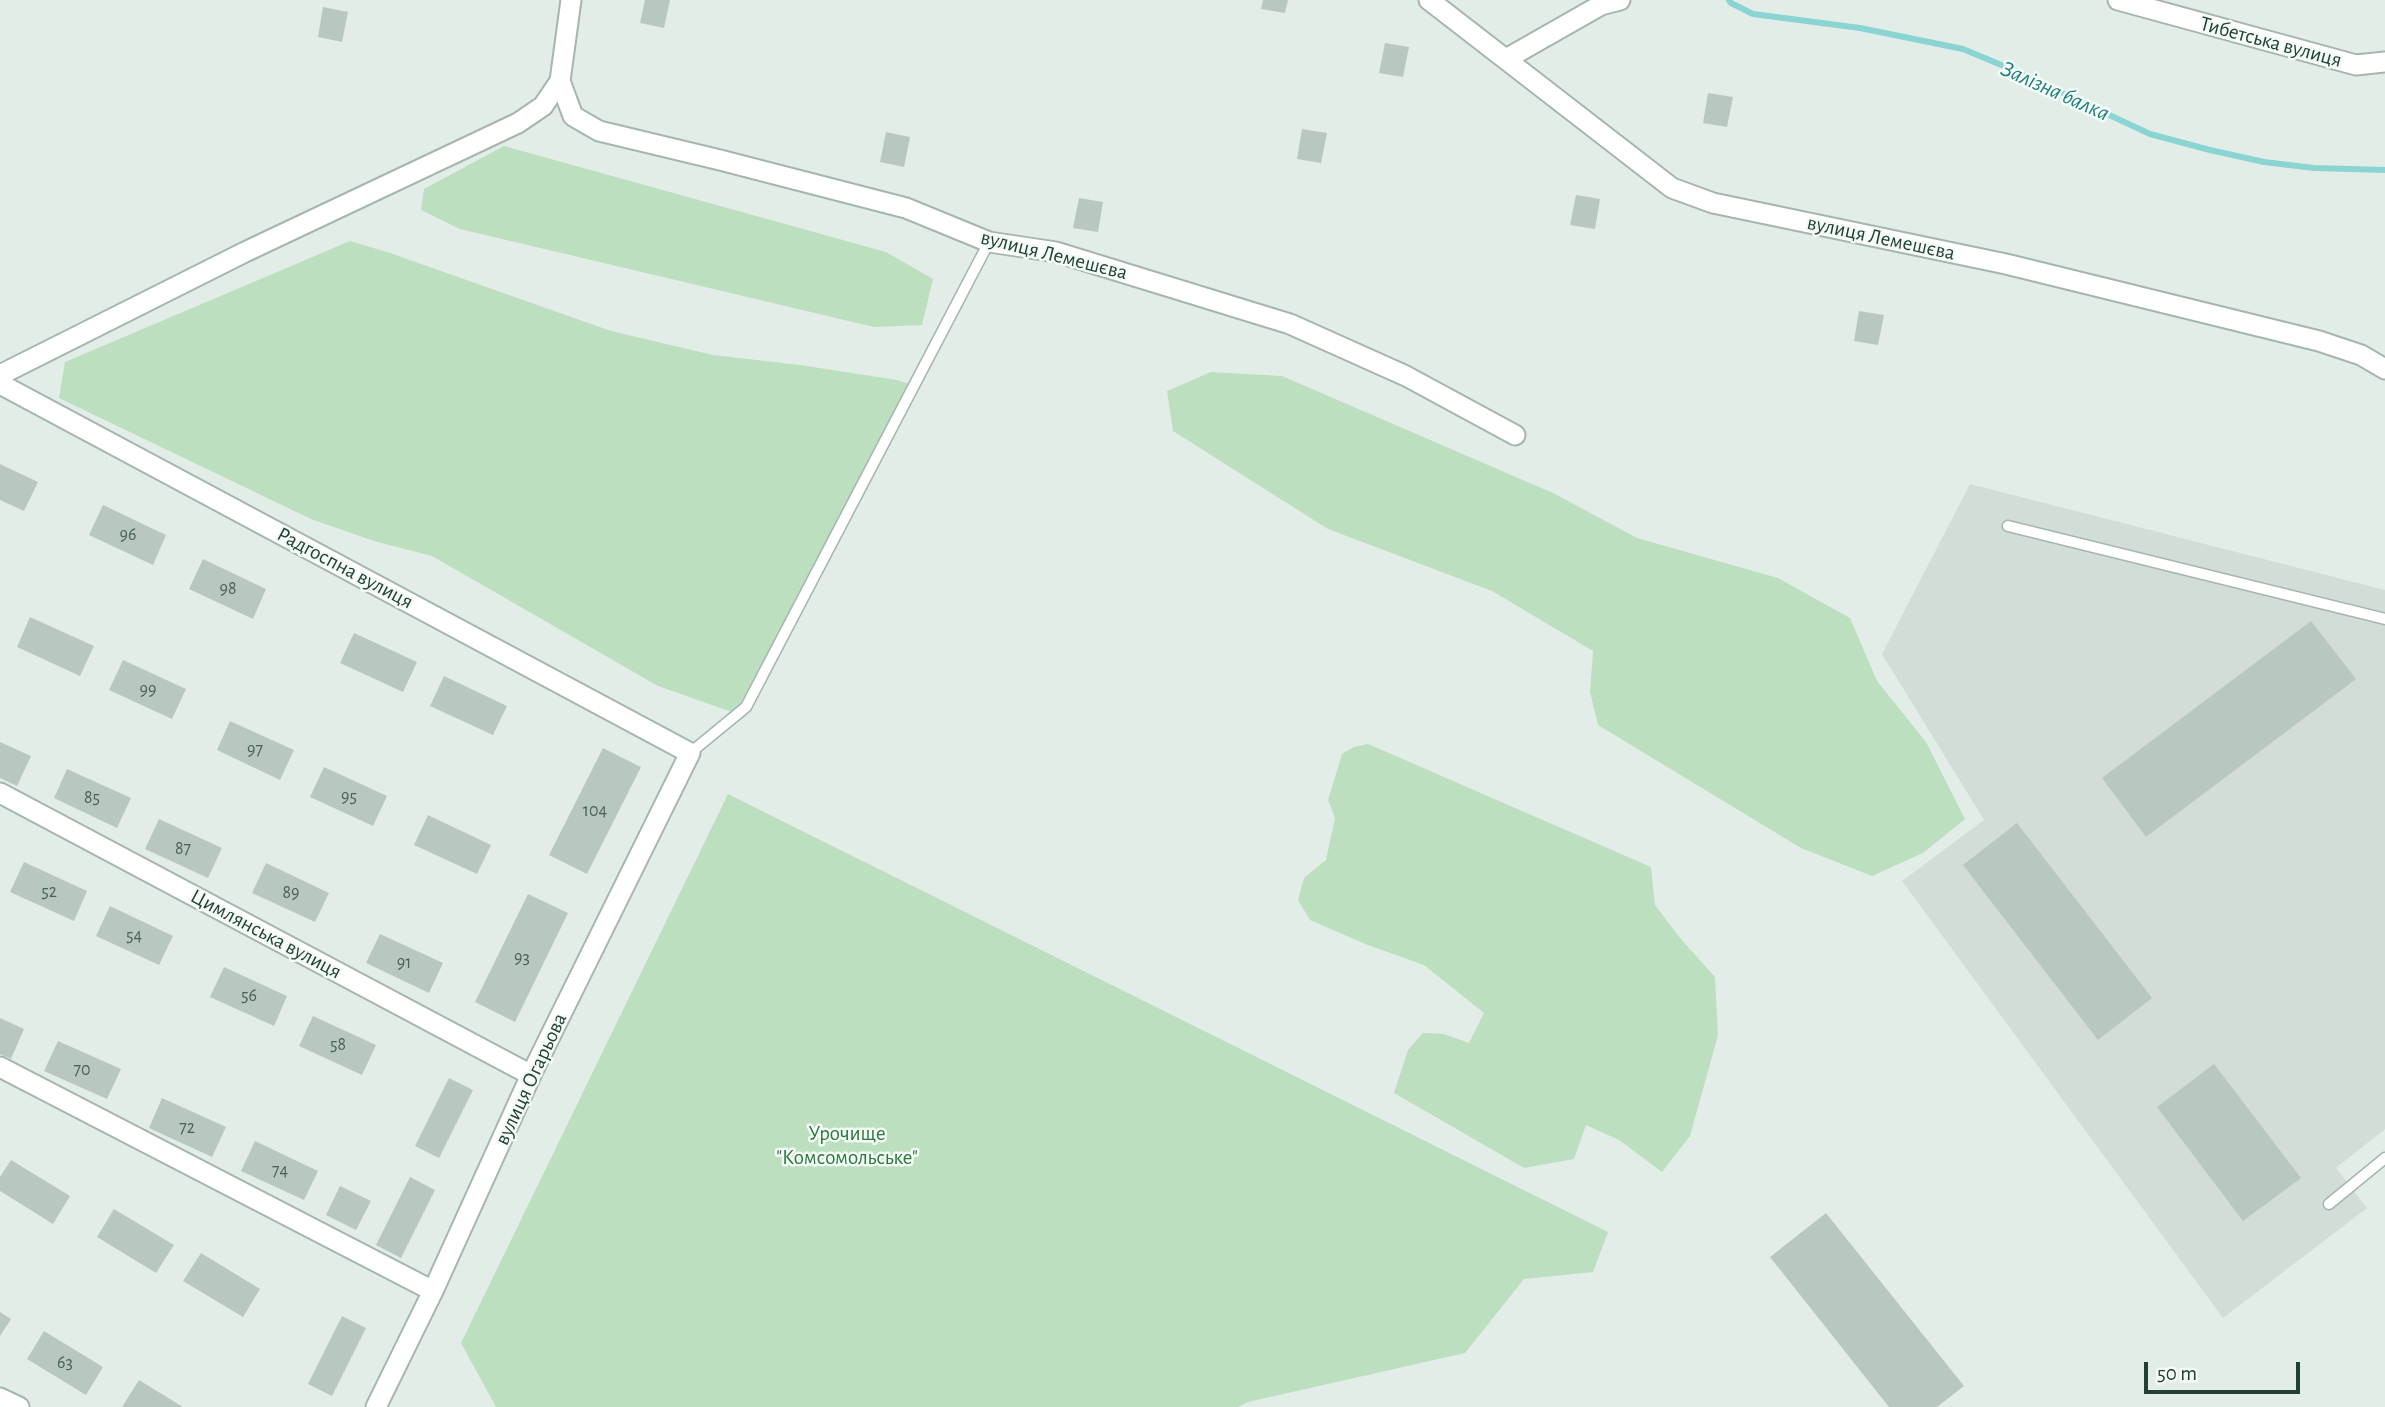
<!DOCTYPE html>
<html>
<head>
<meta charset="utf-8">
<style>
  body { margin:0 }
  #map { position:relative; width:2385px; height:1407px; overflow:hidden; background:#e3ede7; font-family:"Alegreya Sans",sans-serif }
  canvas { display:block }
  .scale { position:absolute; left:2144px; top:1362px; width:156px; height:32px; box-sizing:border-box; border:4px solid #224033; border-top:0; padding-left:9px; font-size:21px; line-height:24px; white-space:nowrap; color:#224033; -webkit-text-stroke:5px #f4faf6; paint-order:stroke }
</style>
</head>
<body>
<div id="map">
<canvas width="2385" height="1407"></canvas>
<div class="scale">50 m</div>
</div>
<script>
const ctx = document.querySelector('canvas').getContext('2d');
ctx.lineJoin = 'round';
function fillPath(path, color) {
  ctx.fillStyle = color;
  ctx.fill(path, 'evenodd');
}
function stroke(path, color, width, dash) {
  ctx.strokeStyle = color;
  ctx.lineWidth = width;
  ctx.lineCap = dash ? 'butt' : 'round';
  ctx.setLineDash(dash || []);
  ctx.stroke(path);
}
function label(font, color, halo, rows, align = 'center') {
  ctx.font = font + ' "Alegreya Sans",sans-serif';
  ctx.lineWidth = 5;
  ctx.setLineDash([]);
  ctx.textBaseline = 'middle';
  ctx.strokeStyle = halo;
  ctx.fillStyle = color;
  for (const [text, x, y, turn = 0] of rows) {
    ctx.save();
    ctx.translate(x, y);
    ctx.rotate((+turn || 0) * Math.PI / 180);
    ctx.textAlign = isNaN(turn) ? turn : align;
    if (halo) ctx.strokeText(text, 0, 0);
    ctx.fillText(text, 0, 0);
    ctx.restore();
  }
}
const built = new Path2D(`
  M1970,484l415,106v539l-49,39 31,40 -144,110 -321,-437 82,-61 -102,-166z`);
const green = new Path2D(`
  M504,146l382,106 47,27 -11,46 -48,2 -414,-98 -39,-19 3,-21z
  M350,241l40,12 221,78 102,24 87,10 97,15 18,6 -180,327 -77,-27 -226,-130 -58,-15 -63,-22 -252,-121 6,-36z
  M1211,372l71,4 271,117 84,45 141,40 72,40 27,63 49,61 39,77 -42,34 -51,23 -71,-28 -203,-123 -8,-33 3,-41 -101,-60 -164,-62 -155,-98 -6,-40z
  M1368,744l283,123 4,38 25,33 35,39 3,58 -28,101 -28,36 -43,-32 -33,-15 -12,34 -50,9 -130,-75 14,-43 15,-17 21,1 25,9 15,-30 -60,-48 -56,-20 -58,-25 -12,-20 6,-22 22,-18 9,-42 -7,-18 14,-46 12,-7z
  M728,794l880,438 -15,40 -69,7 -59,74 -217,49 -10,5h-742l-35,-64z`);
const stream = new Path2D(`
  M1729,0l2,3 22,11 107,14 103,21 48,20 139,65 60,16 54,12 50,6 71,2`);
const building = new Path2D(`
  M645,0h25l-6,28 -24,-5z
  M1263,0h25l-3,13 -24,-4z
  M323,7l25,5 -6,30 -24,-5z
  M1385,43l24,4 -6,30 -24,-4z
  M1708,93l25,4 -6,30 -24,-4z
  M1302,129l25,4 -6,30 -24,-4z
  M886,132l24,5 -6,30 -24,-5z
  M1576,195l24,4 -5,30 -25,-4z
  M1079,198l24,4 -5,30 -25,-4z
  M1859,311l25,4 -6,30 -24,-4z
  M0,464l38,18 -14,29 -24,-11z
  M103,505l63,30 -13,30 -64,-30z
  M203,559l63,30 -13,30 -64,-30z
  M30,617l64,29 -14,30 -63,-29z
  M2311,621l45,58 -210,158 -44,-59z
  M354,633l63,29 -14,30 -63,-29z
  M123,660l63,29 -14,30 -63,-29z
  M444,676l63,30 -14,29 -63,-29z
  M230,721l64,29 -14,30 -63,-30z
  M0,742l31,14 -14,30 -17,-8z
  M603,748l38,19 -54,107 -38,-19z
  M324,767l63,29 -14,30 -63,-29z
  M67,769l64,29 -14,30 -63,-30z
  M428,815l63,30 -14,29 -63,-29z
  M159,819l63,29 -14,30 -63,-29z
  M2017,823l135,175 -54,42 -135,-175z
  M24,862l63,29 -13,30 -64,-29z
  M266,863l63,30 -14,29 -63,-29z
  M528,894l40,19 -53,109 -40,-20z
  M110,906l63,30 -14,29 -63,-29z
  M380,934l63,29 -14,30 -63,-30z
  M224,967l63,29 -13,30 -64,-29z
  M313,1016l63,29 -14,30 -63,-29z
  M0,1018l24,11 -13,30 -11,-5z
  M58,1041l63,28 -14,30 -63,-28z
  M2214,1064l87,114 -58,43 -86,-114z
  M449,1078l24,12 -34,68 -24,-12z
  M162,1098l64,29 -14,30 -63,-29z
  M255,1141l63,30 -14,29 -63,-29z
  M11,1160l59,36 -17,28 -53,-33v-14z
  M410,1177l25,13 -34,68 -25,-13z
  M340,1186l31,15 -15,29 -30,-15z
  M114,1209l60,36 -18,28 -59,-36z
  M1826,1213l138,173 -27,21h-48l-119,-150z
  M201,1253l59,36 -17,28 -60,-36z
  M0,1312l11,7 -11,17z
  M342,1316l24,12 -34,68 -24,-12z
  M44,1331l59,36 -17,28 -59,-36z
  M139,1380l44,27h-61z`);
const service = new Path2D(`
  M2008,526l377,93
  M690,753l56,-46 243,-465
  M2329,1204l56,-46`);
const minor = new Path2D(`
  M1429,0l243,188 41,15 293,61 313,77 42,14 24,14
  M2118,0l238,65 29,-3
  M1506,59l95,-54 19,-5
  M560,81l13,35 26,15 121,29 186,48 83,34 67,10 234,72 116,52 109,59
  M0,375l245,-123 273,-129 25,-17 17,-25 11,-81
  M0,384l690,369 -159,322 -98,216 -57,116
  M0,793l531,282
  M0,1067l433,224
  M0,1398l19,9`);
const numberNames = [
  ["96",128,535],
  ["98",228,589],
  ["99",148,690],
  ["97",255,750],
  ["95",349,797],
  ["85",92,798],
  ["104",595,811],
  ["87",183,849],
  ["52",49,892],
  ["89",291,893],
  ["54",134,936],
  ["93",522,958],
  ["91",404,963],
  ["56",249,996],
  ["58",338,1045],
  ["70",82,1070],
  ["72",187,1128],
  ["74",280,1171],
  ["63",65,1363]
];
const streetNames = [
  ["Тибетська вулиця",2271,42,15],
  ["вулиця Лемешєва",1881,238,12],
  ["вулиця Лемешєва",1054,255,14],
  ["Радгоспна вулиця",345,568,28],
  ["Цимлянська вулиця",266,934,28],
  ["вулиця Огарьова",531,1079,-65]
];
const parkNames = [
  ["Урочище",847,1134],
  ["\"Комсомольське\"",847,1158]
];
const waterNames = [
  ["Залізна балка",2055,91,24]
];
fillPath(built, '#d1ddd6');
fillPath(green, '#bcdfbf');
stroke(stream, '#8ad4d3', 6);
fillPath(building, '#b8c8c0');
stroke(service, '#a5b6ad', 13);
stroke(minor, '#a5b6ad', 23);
stroke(service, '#fff', 10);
stroke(minor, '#fff', 19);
label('18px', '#486256', null, numberNames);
label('21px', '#224033', '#f4faf6', streetNames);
label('21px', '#2b783c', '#f4faf6', parkNames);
label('italic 23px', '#1a7e7e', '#f4faf6', waterNames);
</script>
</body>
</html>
